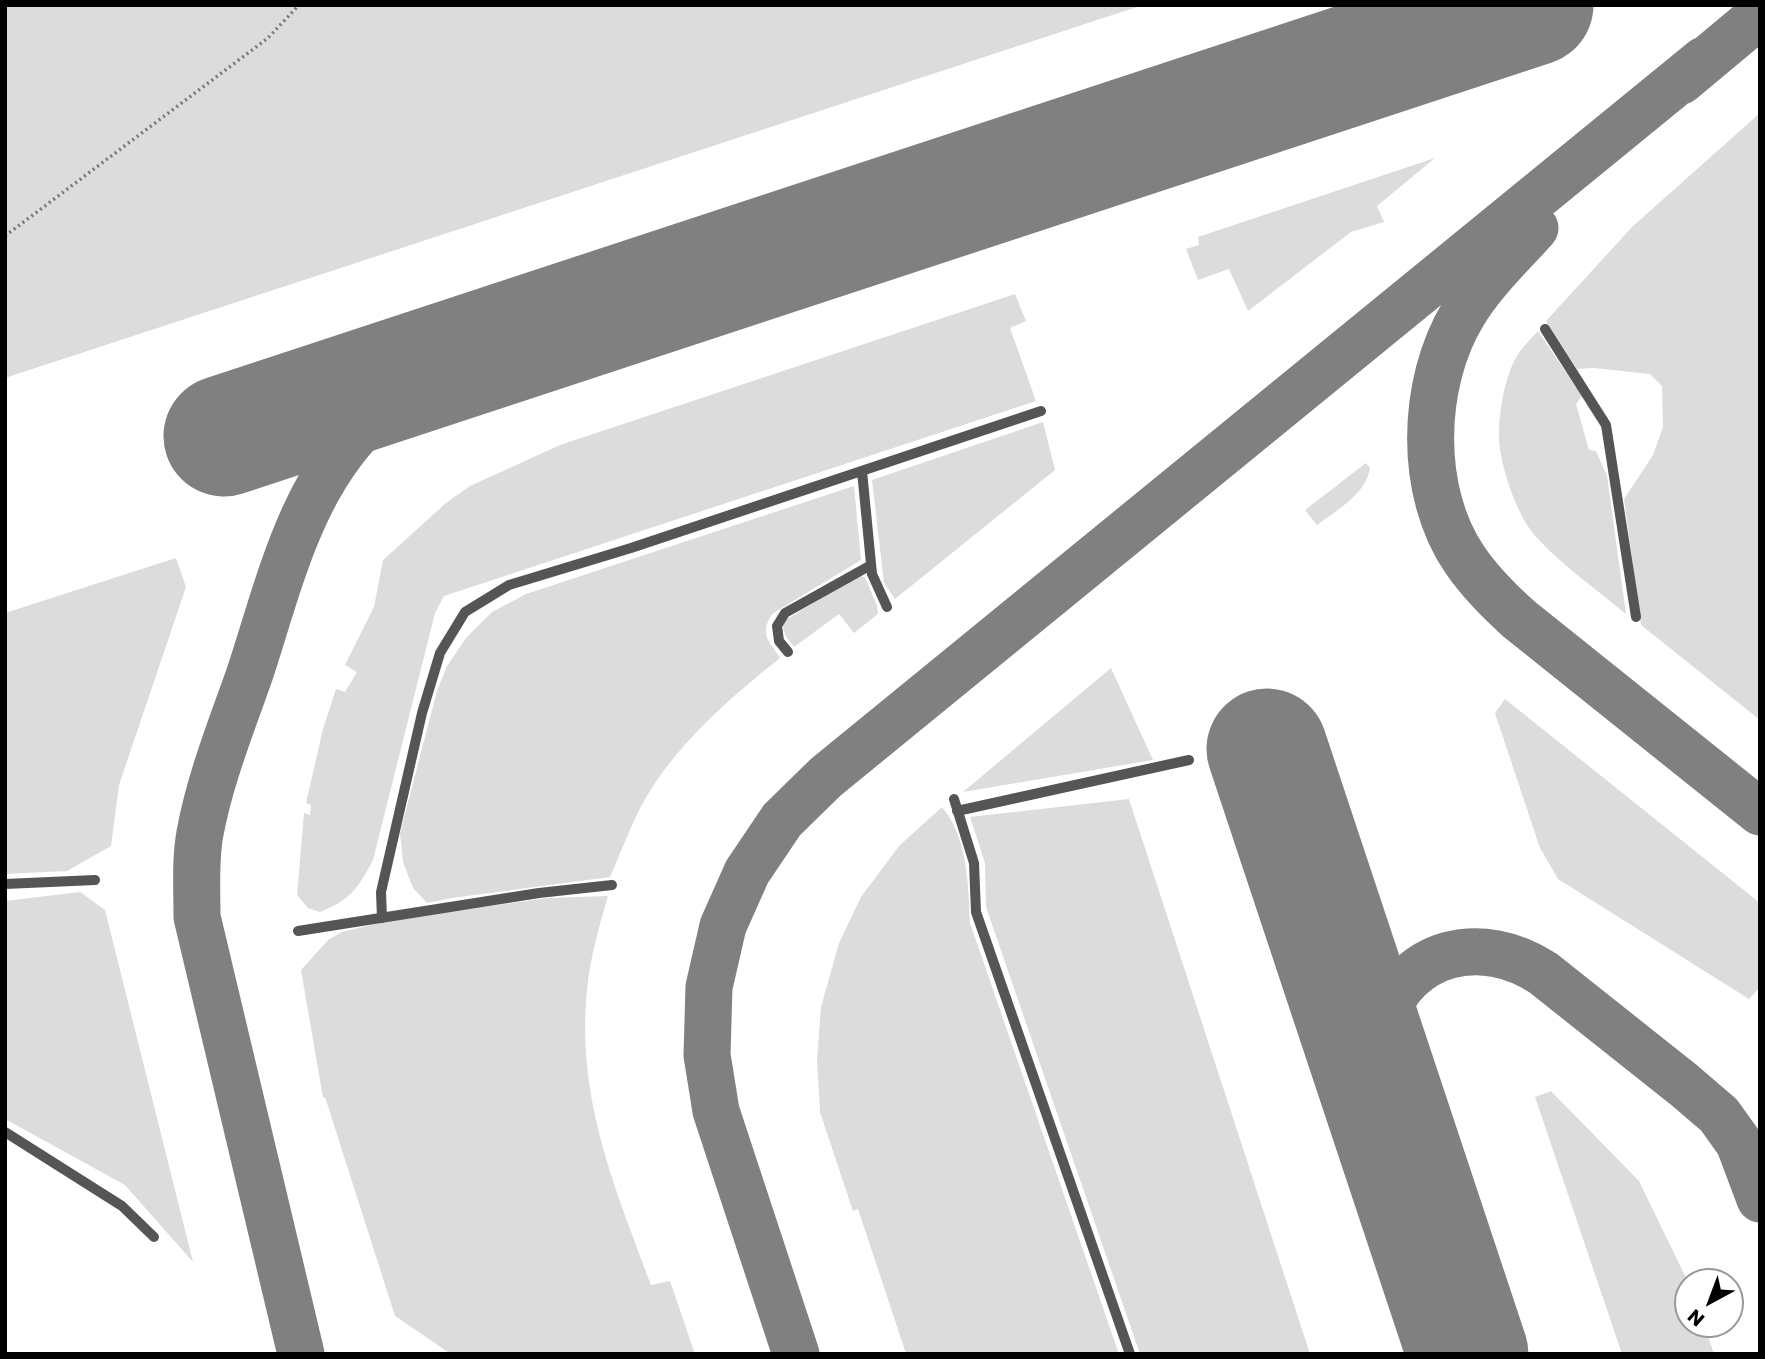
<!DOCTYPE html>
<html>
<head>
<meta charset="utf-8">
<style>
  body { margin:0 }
  #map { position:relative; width:1765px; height:1359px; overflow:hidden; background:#fff; font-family:Poppins,sans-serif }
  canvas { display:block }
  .frame { position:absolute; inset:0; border:7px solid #000; pointer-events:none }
  .north { position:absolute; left:1674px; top:1268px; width:70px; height:70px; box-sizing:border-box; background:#fff; border:2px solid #999; border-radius:50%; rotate:221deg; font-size:19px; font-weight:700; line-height:28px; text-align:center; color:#000 }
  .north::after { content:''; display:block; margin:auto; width:24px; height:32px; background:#000; clip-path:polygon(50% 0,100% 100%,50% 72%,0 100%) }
</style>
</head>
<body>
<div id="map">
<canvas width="1765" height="1359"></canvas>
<div class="frame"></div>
<div class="north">N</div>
</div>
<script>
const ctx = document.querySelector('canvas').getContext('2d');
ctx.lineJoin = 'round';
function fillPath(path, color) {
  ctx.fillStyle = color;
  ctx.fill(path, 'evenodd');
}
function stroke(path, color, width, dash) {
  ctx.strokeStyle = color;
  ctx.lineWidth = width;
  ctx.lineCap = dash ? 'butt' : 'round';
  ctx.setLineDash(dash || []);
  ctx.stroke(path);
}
const green = new Path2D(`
  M5,5h1138l-1138,373z
  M1760,113v607l-119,-95 -17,-126 29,-44 10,-28 -1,-41 -12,-12 -56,-6 -17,1 -31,-48 86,-94z
  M1435,158l-58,48 7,16 -33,10 -103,79 -19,-42 -31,11 -12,-31 13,-4 -1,-8z
  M1015,294l11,27 -16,7 26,73 -592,195 -9,17 -62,247c-15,29 -23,40 -53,52l-12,-4 -11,-13 7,-82 6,2 1,-10 -5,-2 17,-74 13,-40 9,3 12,-20 -12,-7 29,-58 9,-47 63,-57 24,-17 90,-41z
  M1538,331l44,65 -6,8 13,46 7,1 11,25 19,138c-26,-22 -82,-62 -99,-89 -12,-20 -22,-47 -26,-70 -6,-26 2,-76 16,-99 5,-9 14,-17 21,-25z
  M1043,422l12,48 -160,129 -11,-16 -12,-103z
  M1366,463l4,5c-3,25 -34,43 -53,57l-12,-15z
  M854,486l7,74 -89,54c-13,21 -3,26 8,44 -51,41 -105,87 -137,145 -13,23 -22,50 -33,74l-158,21 -25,5 -14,-15 -10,-26 -3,-29 37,-142 10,-25 19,-28 26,-26 34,-18z
  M176,558l10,29 -67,198 -8,61 -44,25 -62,3v-261z
  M858,576l7,1 12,29 1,8 -24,19 -15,-19 -45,33c-7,-9 -13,-15 -10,-26z
  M1111,668l42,92 -190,32z
  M1505,699l255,204v84l-11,12 -191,-120 -18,-31 -45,-135z
  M1129,799l181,555h-170l-154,-447 -1,-44 -15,-46z
  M942,807c26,31 26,77 28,116l149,431h-213l-48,-145 -5,2 -33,-99 -3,-51 4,-54 18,-64 22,-46 38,-51z
  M80,892l25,18 88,352 -68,-77 -120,-66v-218z
  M608,896c-9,31 -18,62 -21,94 -11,108 28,197 64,295l19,-4 25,73h-244l-56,-38 -70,-219 -2,1 -22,-128 27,-30 14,-8 50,-12 156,-22z
  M1551,1091l88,90 49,101v42h16l10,30h-92l-87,-257z`);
const taxiway = new Path2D(`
  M1681,81l79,-66
  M1535,228c-25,28 -53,54 -72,86 -42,69 -45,178 2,246 15,22 34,41 54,59l241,193
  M1377,1076c0,-17 -1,-36 5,-53 24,-74 100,-90 161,-50l141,112 35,30 20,28 21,56
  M301,1354l-104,-437c0,-28 -2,-57 3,-84 10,-54 31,-106 49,-157 30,-90 50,-188 121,-256 38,-36 86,-55 133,-76
  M796,1354l-80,-243 -9,-56 2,-68 14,-61 24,-54 35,-52 44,-43 878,-717`);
const runway = new Path2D(`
  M224,436l1309,-431
  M1267,749l201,605`);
const path = new Path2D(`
  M5,236l263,-198 31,-33`);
const lane = new Path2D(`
  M1545,329l61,96 30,192
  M862,471l10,103 15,33
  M788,652l-9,-11 -2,-15 8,-13 86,-48
  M954,799l20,64 2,49 154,442
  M957,811l232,-51
  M5,884l90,-4
  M382,918l-1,-26 41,-179 18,-60 25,-41 44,-27 122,-37 410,-137
  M298,931l241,-38 73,-8
  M5,1132l117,74 32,31`);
fillPath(green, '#dcdcdc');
stroke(taxiway, '#808080', 47);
stroke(runway, '#808080', 121);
stroke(path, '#777', 3.5, [2, 3.5]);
stroke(lane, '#555', 10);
</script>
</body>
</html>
